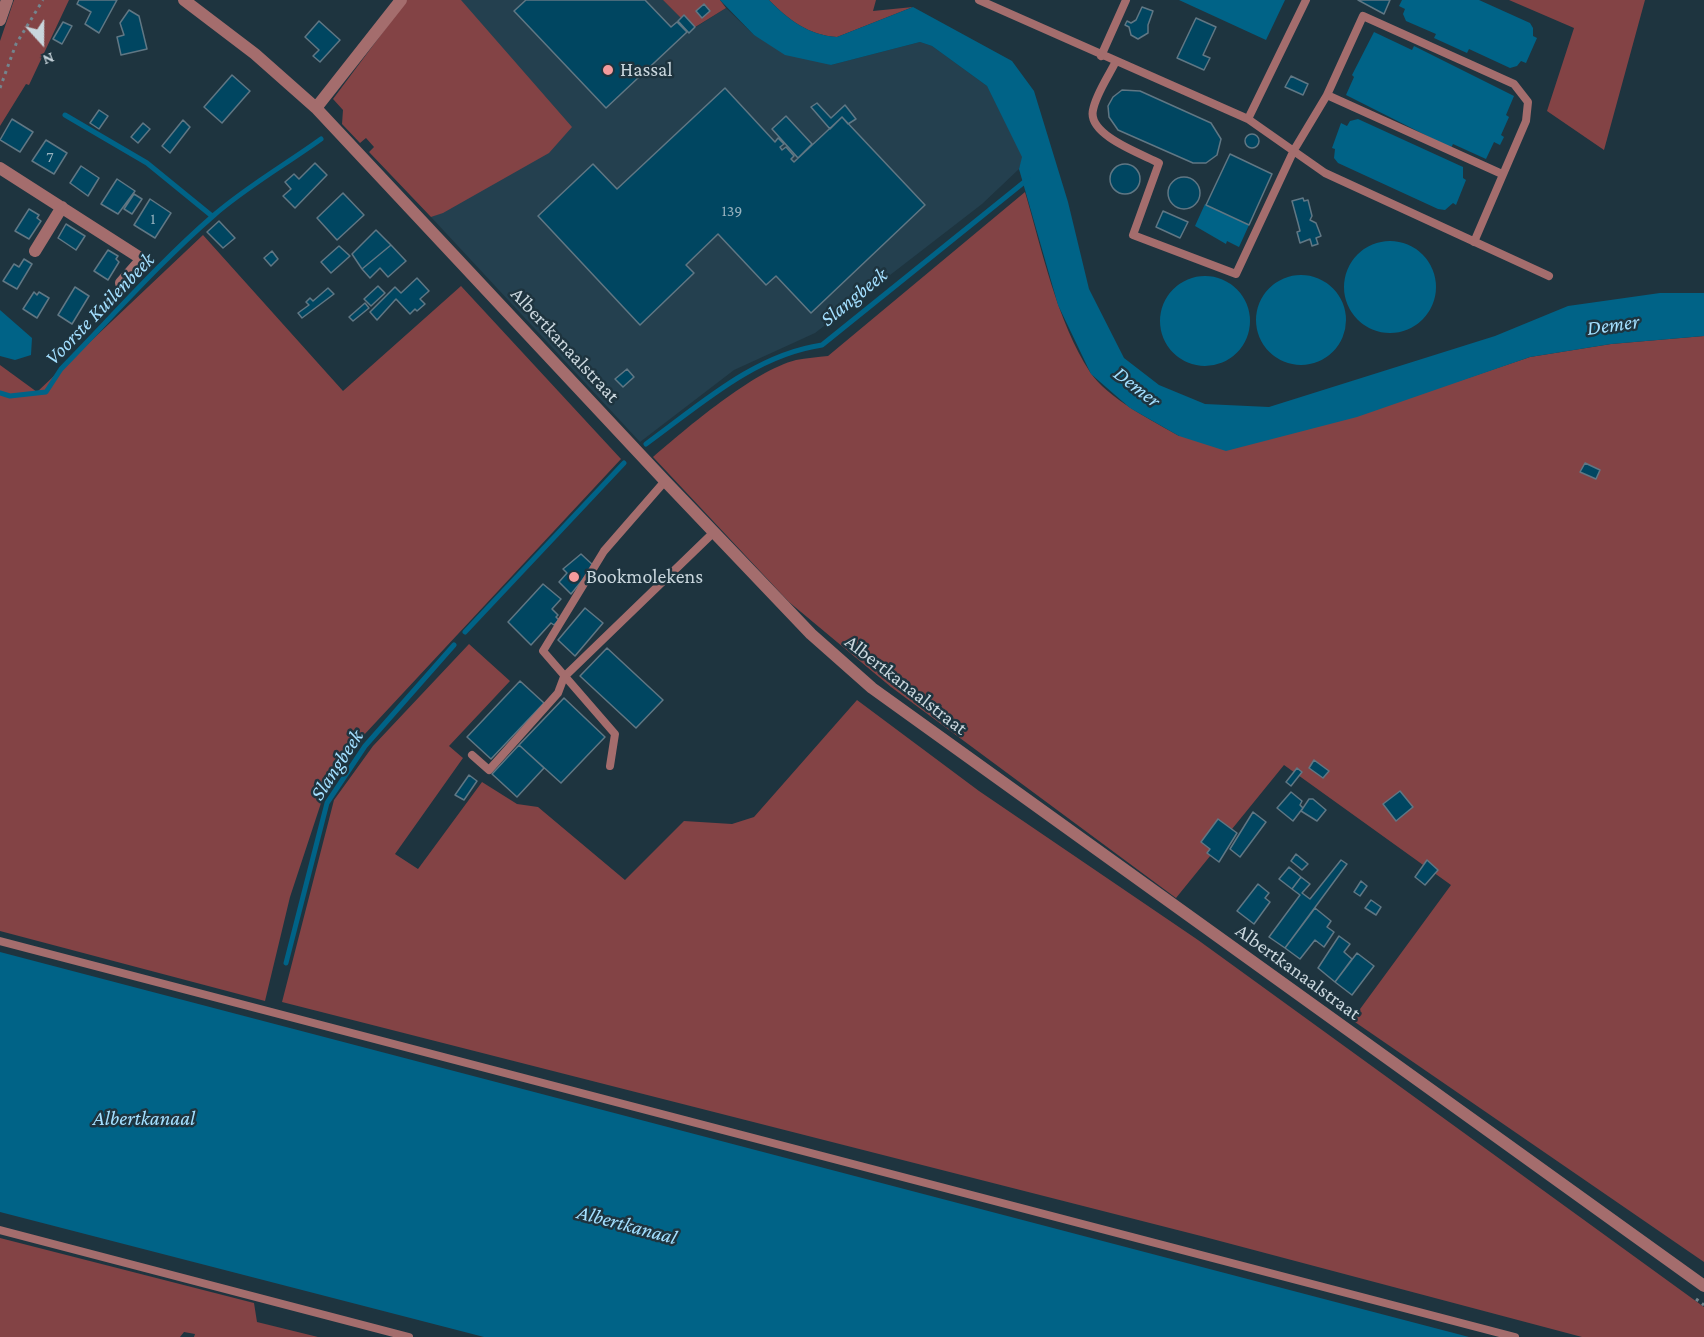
<!DOCTYPE html>
<html>
<head>
<meta charset="utf-8">
<style>
  body { margin:0 }
  #map { position:relative; width:1704px; height:1337px; overflow:hidden; background:#1e343f; font-family:"Crimson Pro",serif }
  canvas { display:block }
  .north { position:absolute; left:12px; top:12px; width:60px; height:60px; -webkit-text-stroke:4px #1e343f; paint-order:stroke; rotate:159deg; font-size:16px; font-weight:700; line-height:24px; text-align:center; color:#c9d6dd }
  .north::after { content:''; display:block; margin:auto; width:21px; height:27px; background:#c9d6dd; clip-path:polygon(50% 0,100% 100%,50% 72%,0 100%) }
</style>
</head>
<body>
<div id="map">
<canvas width="1704" height="1337"></canvas>
<div class="north">N</div>
</div>
<script>
const ctx = document.querySelector('canvas').getContext('2d');
ctx.lineJoin = 'round';
function fillPath(path, color) {
  ctx.fillStyle = color;
  ctx.fill(path, 'evenodd');
}
function stroke(path, color, width, dash) {
  ctx.strokeStyle = color;
  ctx.lineWidth = width;
  ctx.lineCap = dash ? 'butt' : 'round';
  ctx.setLineDash(dash || []);
  ctx.stroke(path);
}
function label(font, color, halo, rows, align = 'center') {
  ctx.font = font + ' "Crimson Pro",serif';
  ctx.lineWidth = 5;
  ctx.setLineDash([]);
  ctx.textBaseline = 'middle';
  ctx.strokeStyle = halo;
  ctx.fillStyle = color;
  for (const [text, x, y, turn = 0] of rows) {
    ctx.save();
    ctx.translate(x, y);
    ctx.rotate((+turn || 0) * Math.PI / 180);
    ctx.textAlign = isNaN(turn) ? turn : align;
    if (halo) ctx.strokeText(text, 0, 0);
    ctx.fillText(text, 0, 0);
    ctx.restore();
  }
}
const built = new Path2D(`
  M461,0h202l30,29 33,-21 28,27 77,30 89,-23 12,4 55,40 36,71 -4,12 -37,35 -167,129 -81,37 -94,72 -209,-225 12,-5z`);
const green = new Path2D(`
  M14,0h55l-40,85 -3,-1 -26,42v-85z
  M407,0h54l111,127 -23,26 -106,60 -12,4 -62,-65 5,-5 -8,-9 -6,5 -18,-19 1,-14 -10,-11z
  M663,0h57l6,8 -34,21z
  M769,0h107l-3,11 40,-4 -76,30c-29,-2 -48,-17 -68,-37z
  M1509,0h136l-41,150 -57,-39 27,-83z
  M1025,192c17,58 32,129 65,180 17,26 63,49 89,64l280,-55 71,-24 81,-13 93,-8v926l-352,-242 99,-135 -167,-120 -108,133 -285,-211 -102,-85 -136,-145c34,-29 100,-86 143,-97 10,-2 22,-3 32,-4z
  M203,235l140,156 118,-105 160,173 -258,277 -39,58 -34,103 -25,104 -265,-70v-566l37,27z
  M469,644l41,37 -61,65 14,12 -68,96 23,15 64,-87 35,22 21,3 87,73 59,-59 48,3 22,-7 103,-117 122,91 219,149 506,367v30h-122l-381,-101 -919,-234 52,-202 39,-54z
  M0,1238l254,65 3,19 61,15h-124l1,-3 -11,-2 -4,5h-180z`);
const water = new Path2D(`
  M720,0h49c20,20 39,35 68,37l76,-30 99,54 22,30 34,111 21,87 35,69 35,27 46,19 64,3 226,-71 73,-30 92,-13h44v43l-93,8 -81,13 -173,60 -131,34 -47,-15 -49,-28 -39,-34 -33,-69 -39,-136 3,-12 -35,-71 -55,-40 -12,-4 -89,23 -46,-10 -31,-20z
  M1179,0h106l-19,40z
  M1402,0h77l51,23 3,5v8l4,2 -11,25 -5,-2 -4,5 -7,2 -41,-19 -2,4 -33,-15 2,-4 -30,-13 -3,-7 2,-5 -6,-3z
  M1374,32l38,18 2,-4 100,50 -8,19 3,2 -8,18 3,2 -4,8 -6,-3 -8,17 -33,-15 -2,4 -105,-53 8,-18 -2,-2z
  M1358,119l105,48v11l3,2 -10,25 -3,-2 -8,7 -7,-1 -100,-46 -4,-5 1,-9 -3,-1 9,-25 6,3 3,-5z
  M1205,204l44,21 -10,22 -12,-6 -1,3 -31,-18z
  M1344 287a46 46 0 1 1 92 0a46 46 0 1 1-92 0Z
  M1256 320a45 45 0 1 1 90 0a45 45 0 1 1-90 0Z
  M1160 321a45 45 0 1 1 90 0a45 45 0 1 1-90 0Z
  M0,310l32,28 -1,17 -16,5 -15,-4z
  M0,952l1469,385h-985l-484,-125z`);
const stream = new Path2D(`
  M65,115l82,48 65,53
  M0,393l10,3 36,-4 15,-23c50,-51 98,-106 152,-153 33,-29 72,-51 108,-77
  M646,444c54,-39 108,-89 176,-99l206,-166
  M465,632l159,-169
  M286,963l41,-160 38,-57 89,-101`);
const building = new Path2D(`
  M79,0h38l-18,33 -14,-9 6,-12 -14,-8z
  M526,0h119l26,27 6,-5 10,10 -81,76 -92,-97z
  M1358,0h32l-6,14z
  M704,4l6,7 -8,7 -6,-7z
  M1142,7l11,4 -5,14v8l-10,6 -7,-4 -2,-8 -4,-2 2,-4 4,2 5,-3z
  M129,10l10,6 8,33 -26,6 -4,-18 7,-2 -4,-12z
  M684,15l11,12 -6,6 -11,-12z
  M1196,18l20,9 -13,28 7,3 -6,12 -27,-12z
  M319,21l21,19 -20,22 -7,-6 6,-6 -14,-13z
  M63,22l9,4 -10,18 -9,-5z
  M232,75l18,16 -28,32 -18,-16z
  M1291,76l17,8 -5,11 -18,-8z
  M725,88l50,54 3,-4 6,6 -4,3 2,3 4,-3 8,9 -3,3 3,3 48,-45 83,88 -114,108 -35,-37 -10,9 -48,-51 -32,31 8,8 -54,52 -102,-109 55,-52 24,25z
  M1122,90l18,1 71,32 10,16 -4,16 -11,8h-13l-75,-33 -9,-13 -1,-11 5,-9z
  M817,103l14,15 14,-13 11,14 -8,5 -6,-7 -12,12 -19,-22z
  M99,110l9,6 -9,13 -9,-6z
  M786,116l26,28 -14,14 -26,-29z
  M12,119l21,13 -13,20 -20,-12z
  M183,120l7,7 -20,26 -8,-7z
  M143,123l7,6 -12,14 -7,-6z
  M1245 141a7 7 0 1 1 14 0a7 7 0 1 1-14 0Z
  M46,140l21,13 -13,21 -22,-13z
  M1230,154l42,20 -23,51 -43,-20z
  M315,163l12,12 -32,33 -12,-12 8,-7 -6,-7 9,-8 5,5z
  M1110 179a15 15 0 1 1 30 0a15 15 0 1 1-30 0Z
  M81,166l18,12 -11,18 -18,-13z
  M1168 193a16 16 0 1 1 32 0a16 16 0 1 1-32 0Z
  M117,179l18,12 -17,23 -17,-10z
  M343,193l21,22 -27,25 -20,-22z
  M134,194l8,5 -10,15 -8,-5z
  M1303,198l1,3 4,-1 4,16 -2,4 6,3 5,13 -5,2 2,6 -6,2 -2,-7 -10,4 -3,-11 3,-1 -2,-8 -6,-22z
  M150,199l21,14 -16,25 -21,-13z
  M29,209l10,6 -2,3 4,3 -12,18 -14,-8z
  M1163,211l25,11 -8,16 -24,-11z
  M219,221l16,17 -12,10 -16,-16z
  M66,224l19,12 -9,14 -18,-12z
  M376,230l15,15 -29,24 -10,-15z
  M391,245l15,16 -18,16 -8,-9 -10,10 -8,-9z
  M339,246l11,10 -19,17 -10,-11z
  M108,250l10,6 -2,3 3,3 -11,18 -14,-9z
  M272,251l6,8 -7,7 -7,-8z
  M24,259l8,5 -15,25 -14,-8 11,-17 5,3z
  M417,278l12,13 -9,8 5,5 -8,7 -2,-2 -5,5 -14,-15 -19,21 -7,-8 25,-25 6,6z
  M378,286l7,7 -14,13 -7,-7z
  M75,287l14,9 -17,28 -14,-9z
  M328,288l6,6 -32,24 -4,-5 11,-8 -3,-3 4,-4 3,3z
  M34,292l3,3 2,-3 10,6 -12,20 -14,-9z
  M365,303l4,5 -16,13 -4,-4z
  M627,369l7,8 -11,10 -8,-8z
  M1585,463l15,7 -4,9 -16,-7z
  M581,554l13,12 -23,28 -12,-12 8,-9 -4,-4z
  M543,584l18,15 -9,10 6,6 -2,2 3,3 -5,5 -3,-2 -20,22 -23,-23z
  M585,608l18,15 -28,33 -17,-16z
  M607,648l56,52 -27,28 -56,-52z
  M520,681l24,22 -53,56 -24,-22z
  M564,698l41,39 -44,46 -42,-38z
  M519,745l25,23 -27,29 -25,-23z
  M1314,760l15,11 -6,7 -14,-10z
  M1297,768l5,4 -11,14 -5,-4z
  M469,775l8,6 -13,19 -9,-5z
  M1400,791l13,16 -17,14 -13,-17z
  M1291,792l11,9 -2,4 3,3 -10,13 -16,-13z
  M1309,799h4l13,11 -9,11 -16,-10z
  M1253,812l13,10 -26,35 -10,-8z
  M1218,819l19,14 -18,29 -12,-9 3,-4 -9,-7z
  M1296,854l12,10 -6,6 -11,-9z
  M1341,860l6,4 -62,84 -16,-11 31,-42 -8,-6 9,-12 9,7 -8,9 8,6z
  M1427,860l11,10 -13,15 -10,-8z
  M1289,867l12,10 -9,12 -13,-10z
  M1361,881l6,5 -7,10 -6,-4z
  M1258,884l11,9 -4,5 5,4 -16,22 -17,-13z
  M1371,900l10,7 -5,8 -11,-7z
  M1315,908l16,13 -4,6 7,5 -10,15 -9,-7 -15,19 -15,-11z
  M1339,936l11,8 -6,8 8,7 -17,23 -17,-14z
  M1357,953l17,13 -22,29 -17,-13z`);
const path = new Path2D(`
  M0,88l16,-44 27,-44
  M1696,1299l8,6`);
const lane = new Path2D(`
  M979,0l269,119 77,54 224,103
  M1101,56l25,-56
  M1115,63c-7,14 -19,31 -22,47 -6,25 49,44 66,53l-26,72 103,39 58,-124 33,-55 36,-79 151,68 14,18 -2,19 -52,121
  M1327,95l175,79
  M1248,119l58,-119
  M472,755l17,15 69,-77 6,-16 150,-145
  M610,766l5,-32 -72,-83 61,-100 61,-70
  M0,941l1515,396
  M0,1230l409,107`);
const street = new Path2D(`
  M184,0l71,54 61,54 349,373 146,153 61,54 832,598
  M0,20l7,-20
  M316,108l85,-108
  M0,168l142,91 -21,24
  M35,251l27,-44`);
const markers = [
  [608,70,6,"#f59b9c"],
  [574,577,6,"#f59b9c"]
];
const numberNames = [
  ["7",50,157],
  ["139",732,211],
  ["1",153,219]
];
const poiNames = [
  ["Hassal",620,70],
  ["Bookmolekens",586,577]
];
const streetNames = [
  ["Albertkanaalstraat",565,345,47],
  ["Albertkanaalstraat",906,685,38],
  ["Albertkanaalstraat",1298,972,36]
];
const waterNames = [
  ["Slangbeek",854,297,-39],
  ["Voorste Kuilenbeek",100,309,-46],
  ["Demer",1613,325,-8],
  ["Demer",1137,387,38],
  ["Slangbeek",337,765,-57],
  ["Albertkanaal",144,1119],
  ["Albertkanaal",627,1225,15]
];
fillPath(built, '#24404f');
fillPath(green, '#834345');
fillPath(water, '#006387');
stroke(stream, '#006387', 5);
fillPath(building, '#004661');
stroke(building, '#607784', 1.5);
stroke(path, '#73858e', 3, [3, 4.5]);
stroke(lane, '#a46d6d', 8);
stroke(street, '#a46d6d', 12);
for (const [x, y, r, color] of markers) {
  const dot = new Path2D();
  dot.arc(x, y, r, 0, 2 * Math.PI);
  ctx.fillStyle = color;
  ctx.fill(dot);
  stroke(dot, '#1e343f', 2);
}
label('16px', '#97b2be', null, numberNames);
label('20px', '#c9d6dd', '#1e343f', poiNames, 'left');
label('20px', '#c9d6dd', '#1e343f', streetNames);
label('italic 21px', '#a3dfff', '#1e343f', waterNames);
</script>
</body>
</html>
